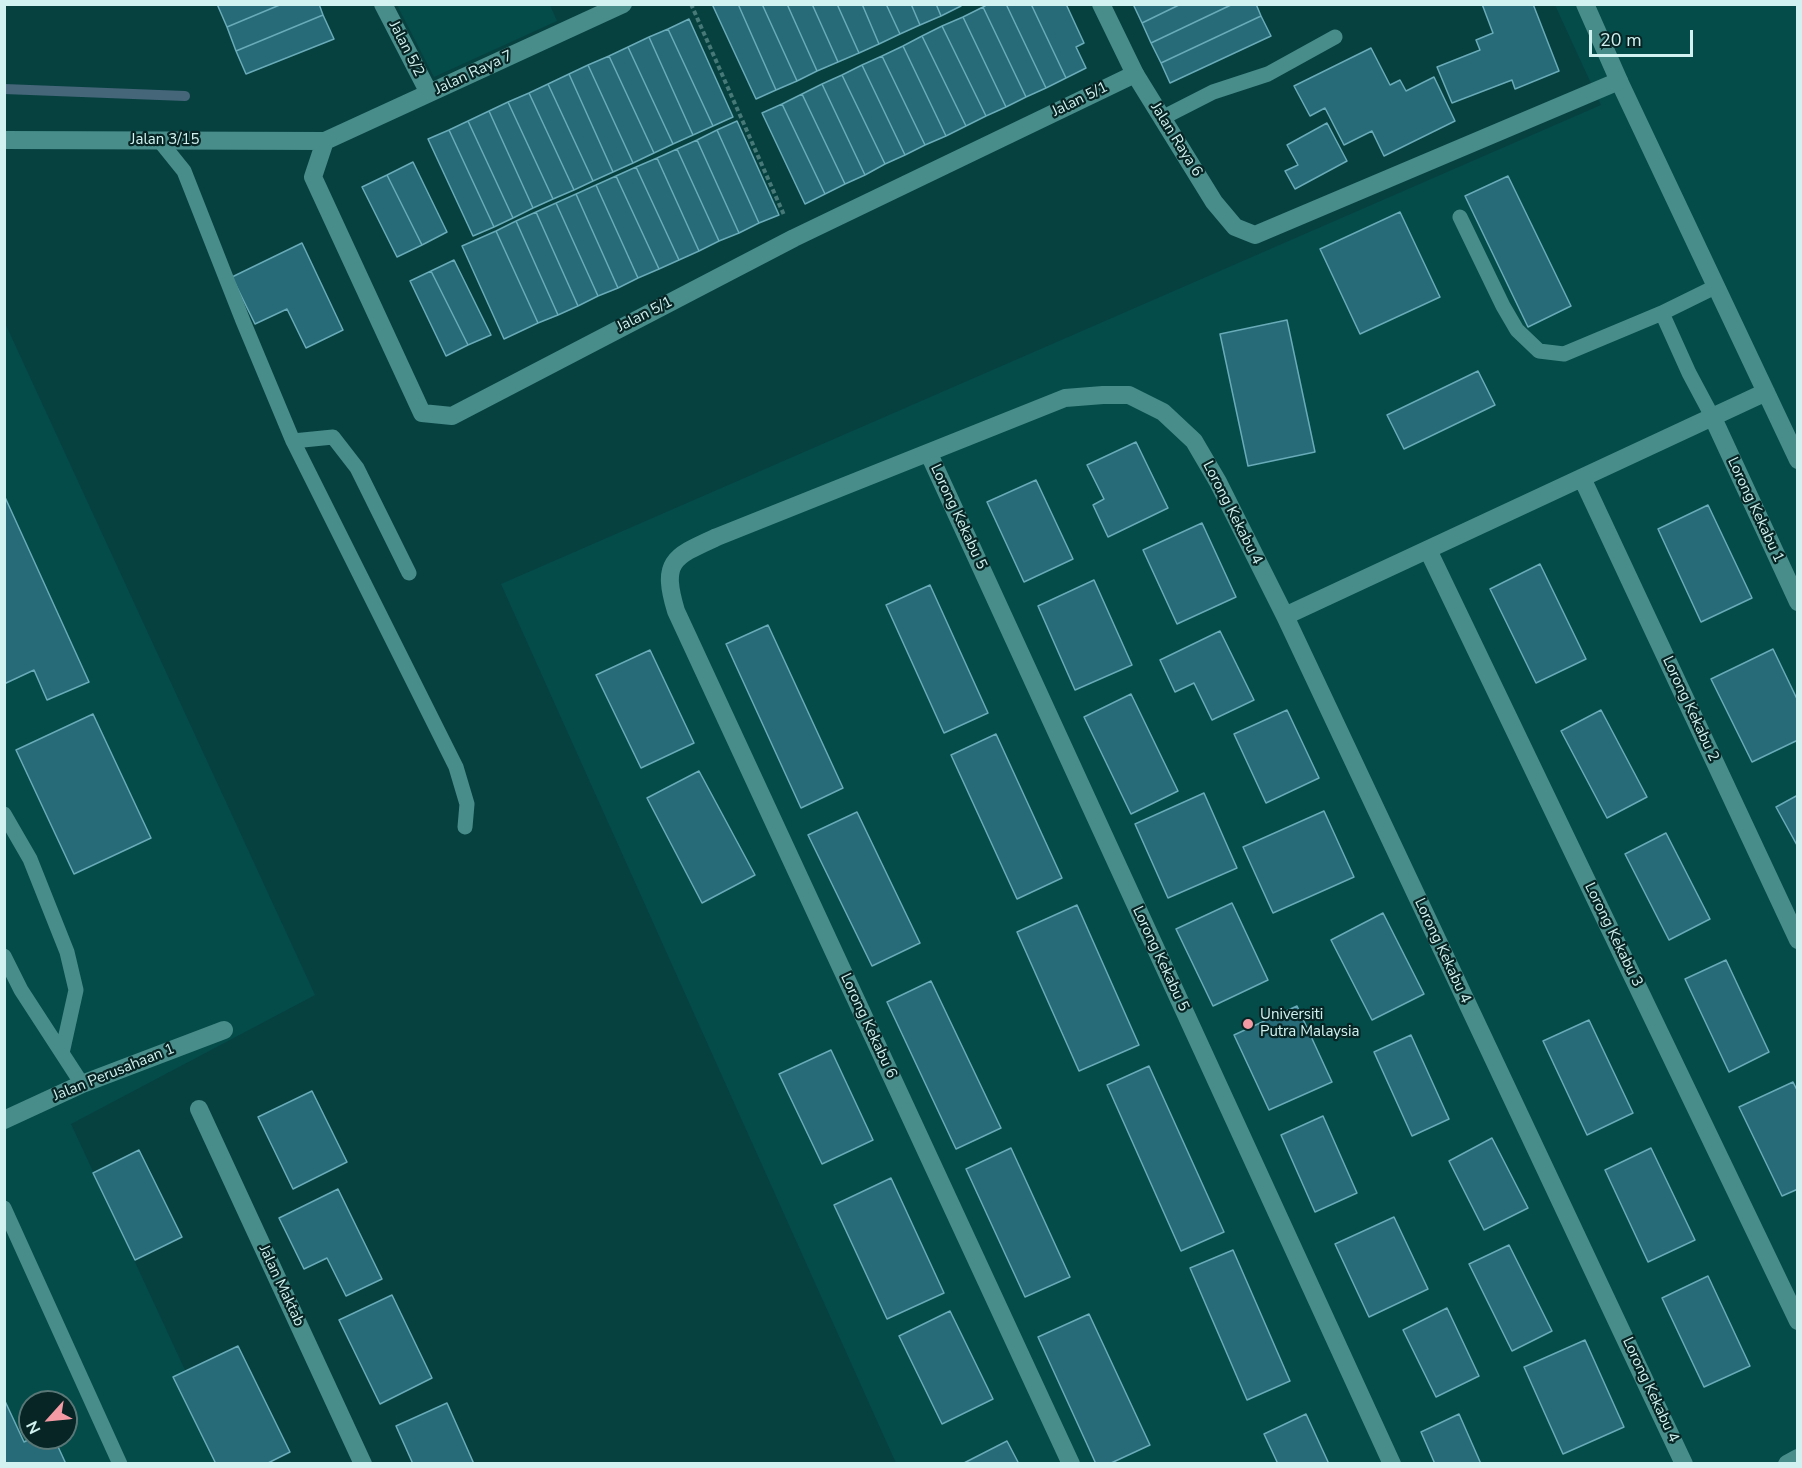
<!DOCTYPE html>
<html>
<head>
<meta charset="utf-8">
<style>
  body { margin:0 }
  #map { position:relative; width:1802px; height:1468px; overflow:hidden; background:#064140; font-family:"Nunito Sans",sans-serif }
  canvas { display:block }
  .frame { position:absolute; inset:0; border:6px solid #d1f2f0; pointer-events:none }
  .north { position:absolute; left:18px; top:1390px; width:60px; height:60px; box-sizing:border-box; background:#072524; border:2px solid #587776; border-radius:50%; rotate:243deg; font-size:16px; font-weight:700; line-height:24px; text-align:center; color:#d1f2f0 }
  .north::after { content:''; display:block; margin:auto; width:21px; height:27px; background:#f49aa5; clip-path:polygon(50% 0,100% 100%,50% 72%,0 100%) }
  .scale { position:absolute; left:1589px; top:30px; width:104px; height:27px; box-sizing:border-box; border:3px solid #d1f2f0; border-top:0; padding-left:8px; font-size:18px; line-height:21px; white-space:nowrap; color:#d1f2f0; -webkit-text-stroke:4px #072524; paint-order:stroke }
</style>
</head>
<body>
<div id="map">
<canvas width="1802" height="1468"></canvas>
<div class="frame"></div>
<div class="north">N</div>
<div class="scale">20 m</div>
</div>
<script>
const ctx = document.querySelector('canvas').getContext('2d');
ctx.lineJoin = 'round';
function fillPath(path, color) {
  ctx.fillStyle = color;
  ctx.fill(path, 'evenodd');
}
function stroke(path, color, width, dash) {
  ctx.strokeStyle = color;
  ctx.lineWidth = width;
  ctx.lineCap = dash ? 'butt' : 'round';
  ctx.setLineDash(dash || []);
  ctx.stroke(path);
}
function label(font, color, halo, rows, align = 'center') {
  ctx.font = font + ' "Nunito Sans",sans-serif';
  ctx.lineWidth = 4.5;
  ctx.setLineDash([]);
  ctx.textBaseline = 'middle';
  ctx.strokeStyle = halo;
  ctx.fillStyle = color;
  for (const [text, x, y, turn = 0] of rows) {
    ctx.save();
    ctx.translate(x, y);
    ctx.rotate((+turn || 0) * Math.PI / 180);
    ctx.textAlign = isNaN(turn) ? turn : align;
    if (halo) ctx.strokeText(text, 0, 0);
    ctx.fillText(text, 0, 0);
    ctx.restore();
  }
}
const built = new Path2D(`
  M397,5h153l7,16 -123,56z
  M1555,5h242v1458h-901l-395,-879 1100,-479z
  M4,321l311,674 -244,129 157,339h-223zM30,1402h36v36h-36z`);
const stream = new Path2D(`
  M4,89l181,7`);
const building = new Path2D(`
  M217,4h65l-55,23z
  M282,4h37l4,11 -87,36 -9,-24z
  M712,4h26l38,86 -20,9z
  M738,4h24l35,77 -21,9z
  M762,4h25l30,67 -20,10z
  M787,4h25l26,58 -21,9z
  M812,4h25l22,49 -21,9z
  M837,4h25l17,40 -20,9z
  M862,4h24l14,30 -21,10z
  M886,4h25l9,21 -20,9z
  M911,4h25l5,12 -21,9z
  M936,4h24l1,2 -20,10z
  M988,4h18l40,84 -20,9 -43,-90z
  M1006,4h25l35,74 -20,10z
  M1031,4h35l18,39 -8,4 10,21 -20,10z
  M1133,4h48l-39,19z
  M1181,4h52l-82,39 -9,-20z
  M1233,4h23l5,12 -100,47 -10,-20z
  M1482,4h51l26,67 -44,18 -3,-9 -60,23 -15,-36 43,-17 -4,-10 17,-7z
  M983,7l43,90 -20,10 -43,-90z
  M323,15l11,24 -88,35 -10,-23z
  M1261,16l10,20 -101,47 -9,-20z
  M963,17l43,90 -20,9 -44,-90z
  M689,19l44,98 -20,9 -45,-97z
  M942,26l44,90 -20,10 -44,-90z
  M668,29l45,97 -20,9 -44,-98z
  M922,36l44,90 -20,10 -43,-90z
  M649,37l44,98 -20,9 -45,-97z
  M903,46l43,90 -21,9 -43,-89z
  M628,47l45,97 -19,9 -45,-97z
  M1371,48l19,37 10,-5 6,11 28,-14 21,44 -71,35 -12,-25 -28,14 -19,-37 -15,8 -16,-30z
  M609,56l45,97 -21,10 -45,-98z
  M882,56l43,89 -20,10 -43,-90z
  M588,65l45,98 -20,9 -44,-98z
  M862,65l43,90 -20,9 -43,-89z
  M569,74l44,98 -20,9 -45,-97z
  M842,75l43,89 -20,11 -43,-91z
  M548,84l45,97 -19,9 -45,-97z
  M822,84l43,91 -20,9 -43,-90z
  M529,93l45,97 -21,9 -45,-97z
  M802,94l43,90 -20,10 -43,-90z
  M508,102l45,97 -20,9 -44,-97z
  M782,104l43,90 -20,10 -43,-91z
  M489,111l44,97 -20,10 -45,-97z
  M468,121l45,97 -19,9 -45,-97z
  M737,121l42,94 -20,8 -42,-93z
  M1327,123l20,38 -52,28 -10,-18 13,-6 -11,-20z
  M449,130l45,97 -21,9 -45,-97z
  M717,130l42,93 -20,10 -42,-93z
  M697,140l42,93 -20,8 -42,-92z
  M677,149l42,92 -20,10 -42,-93z
  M657,158l42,93 -20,9 -43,-93z
  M413,162l34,70 -25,13 -35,-70z
  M636,167l43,93 -20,9 -43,-93z
  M387,175l35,70 -25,12 -35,-70z
  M616,176l43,93 -21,9 -42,-93z
  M1508,176l63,130 -43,21 -63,-131z
  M596,185l42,93 -20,10 -42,-94z
  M576,194l42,94 -20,8 -42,-93z
  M556,203l42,93 -20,10 -42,-94z
  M536,212l42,94 -20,9 -42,-94z
  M1400,212l40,85 -80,37 -40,-85z
  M516,221l42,94 -20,8 -42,-92z
  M496,231l42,92 -34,16 -42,-93z
  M302,243l41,87 -37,18 -19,-39 -32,15 -23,-47z
  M454,260l37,75 -23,10 -37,-74z
  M431,271l37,74 -22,11 -36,-75z
  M1287,320l28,132 -67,14 -28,-132z
  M1478,371l17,34 -91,44 -17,-34z
  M1136,442l32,66 -60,29 -15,-32 11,-6 -17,-34z
  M1036,480l37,79 -49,23 -37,-80z
  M4,495l85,187 -42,18 -13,-30 -30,14z
  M1708,505l44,93 -51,24 -43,-93z
  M1202,523l34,74 -59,27 -34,-74z
  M1540,564l46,95 -50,24 -46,-94z
  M1094,580l38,85 -57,25 -37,-84z
  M930,585l58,128 -44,20 -58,-128z
  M768,625l75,163 -42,20 -75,-164z
  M1220,631l34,69 -42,20 -18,-37 -19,9 -15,-32z
  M1773,649l25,52v39l-46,22 -41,-83z
  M650,650l44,93 -53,25 -45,-93z
  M1131,694l47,97 -47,23 -47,-97z
  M1287,710l32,68 -53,25 -32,-69z
  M1601,710l46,87 -40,21 -46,-87z
  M93,714l58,124 -77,36 -58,-124z
  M996,734l66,144 -45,21 -66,-144z
  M699,771l56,104 -53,28 -55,-105z
  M1204,793l33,75 -69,30 -33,-74z
  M1798,795v52l-22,-40z
  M1324,811l30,66 -81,36 -30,-66z
  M857,812l63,131 -48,23 -64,-131z
  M1666,833l44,86 -41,21 -44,-86z
  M1232,903l36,77 -55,26 -37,-77z
  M1077,905l62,140 -60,26 -62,-139z
  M1383,913l41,81 -52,26 -41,-80z
  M1726,960l43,92 -40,20 -44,-93z
  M931,981l70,147 -45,21 -69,-147z
  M1297,1006l35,76 -63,28 -35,-75z
  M1589,1020l44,93 -46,22 -44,-94z
  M1411,1035l38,84 -37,17 -38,-84z
  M831,1050l42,90 -51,24 -43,-90z
  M1149,1066l75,166 -43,19 -74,-166z
  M1793,1082l5,10v97l-16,7 -43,-89z
  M312,1091l35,71 -54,27 -35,-72z
  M1323,1116l34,77 -42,19 -34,-77z
  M1492,1138l36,70 -44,22 -35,-69z
  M1011,1148l59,129 -45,20 -59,-128z
  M1651,1148l44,92 -47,22 -43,-92z
  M139,1150l43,87 -47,23 -42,-87z
  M891,1178l53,115 -57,26 -53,-114z
  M338,1189l44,90 -36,17 -19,-38 -23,11 -25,-51z
  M1394,1217l34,72 -59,28 -34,-73z
  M1509,1245l43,86 -40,20 -43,-87z
  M1233,1250l57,131 -43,19 -57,-132z
  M1708,1276l42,90 -46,21 -42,-89z
  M392,1295l40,83 -52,26 -41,-84z
  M1447,1308l32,68 -43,21 -33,-67z
  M950,1311l43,88 -51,25 -43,-88z
  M1089,1314l61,131 -41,19h-13l-58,-127z
  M1585,1340l39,87 -61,27 -39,-87z
  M238,1346l52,106 -24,12h-50l-43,-87z
  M4,1399l20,43 8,-4h22l12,26h-62z
  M447,1403l27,61h-61l-17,-38z
  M1306,1414l23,50h-51l-14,-30z
  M1459,1414l22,50h-46l-14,-32z
  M1007,1441l12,23h-57z`);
const path = new Path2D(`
  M691,4l93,211`);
const lane = new Path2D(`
  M1162,118l51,-26 55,-18 67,-37
  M159,140l25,31 59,150 50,120 163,326 11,37 -2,23
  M1460,217l43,89 14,24 22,21 25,3 98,-41 55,-27
  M1662,313l27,60 24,45
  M293,441l40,-4 24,31 52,105
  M4,814l26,45 37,93 9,38 -14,63
  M4,956l17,34 61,94
  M4,1208l116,256`);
const street = new Path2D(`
  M383,4l46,89
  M1619,81l179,379
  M4,140l321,1 298,-137
  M325,141l-12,36 109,236 30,3 342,-178 341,-164
  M1713,418l85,184
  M929,454l463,1010
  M1582,478l216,462
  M1428,550l370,771
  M1285,616l481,-224
  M199,1109l164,355
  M4,1120l78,-36 142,-54
  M1071,1464l-395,-853c-15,-50 -3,-54 41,-74l348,-139 38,-3h26l34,17 31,29 24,41 67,134 399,848
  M1787,1464l11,-6`);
const secondary = new Path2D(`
  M1101,4l34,70 79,128 21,25 20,8 364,-154 -34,-77`);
const markers = [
  [1248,1024,6,"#f49aa5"]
];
const streetNames = [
  ["Jalan 5/2",406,49,63],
  ["Jalan Raya 7",474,73,-25],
  ["Jalan 5/1",1080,100,-26],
  ["Jalan 3/15",165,140],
  ["Jalan Raya 6",1176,140,58],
  ["Jalan 5/1",645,315,-27],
  ["Lorong Kekabu 1",1755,510,65],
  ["Lorong Kekabu 4",1232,513,63],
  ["Lorong Kekabu 5",958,517,65],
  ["Lorong Kekabu 2",1690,709,65],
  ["Lorong Kekabu 3",1613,935,64],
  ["Lorong Kekabu 4",1442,951,65],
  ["Lorong Kekabu 5",1160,959,65],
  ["Lorong Kekabu 6",868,1026,65],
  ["Jalan Perusahaan 1",114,1073,-22],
  ["Jalan Maktab",281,1286,65],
  ["Lorong Kekabu 4",1650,1390,65]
];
const poiNames = [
  ["Universiti",1260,1015],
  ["Putra Malaysia",1260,1032]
];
fillPath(built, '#044c4a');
stroke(stream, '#456579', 10);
fillPath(building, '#276b78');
stroke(building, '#69abb8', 1.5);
stroke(path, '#467977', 4, [4.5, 3]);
stroke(lane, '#488d8a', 15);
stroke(street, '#488d8a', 18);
stroke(secondary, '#488d8a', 18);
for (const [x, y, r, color] of markers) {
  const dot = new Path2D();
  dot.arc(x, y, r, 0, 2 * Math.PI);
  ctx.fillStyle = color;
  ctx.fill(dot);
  stroke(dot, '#072524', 2);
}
label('15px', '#d1f2f0', '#072524', streetNames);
label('15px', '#d1f2f0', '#072524', poiNames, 'left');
</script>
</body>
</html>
